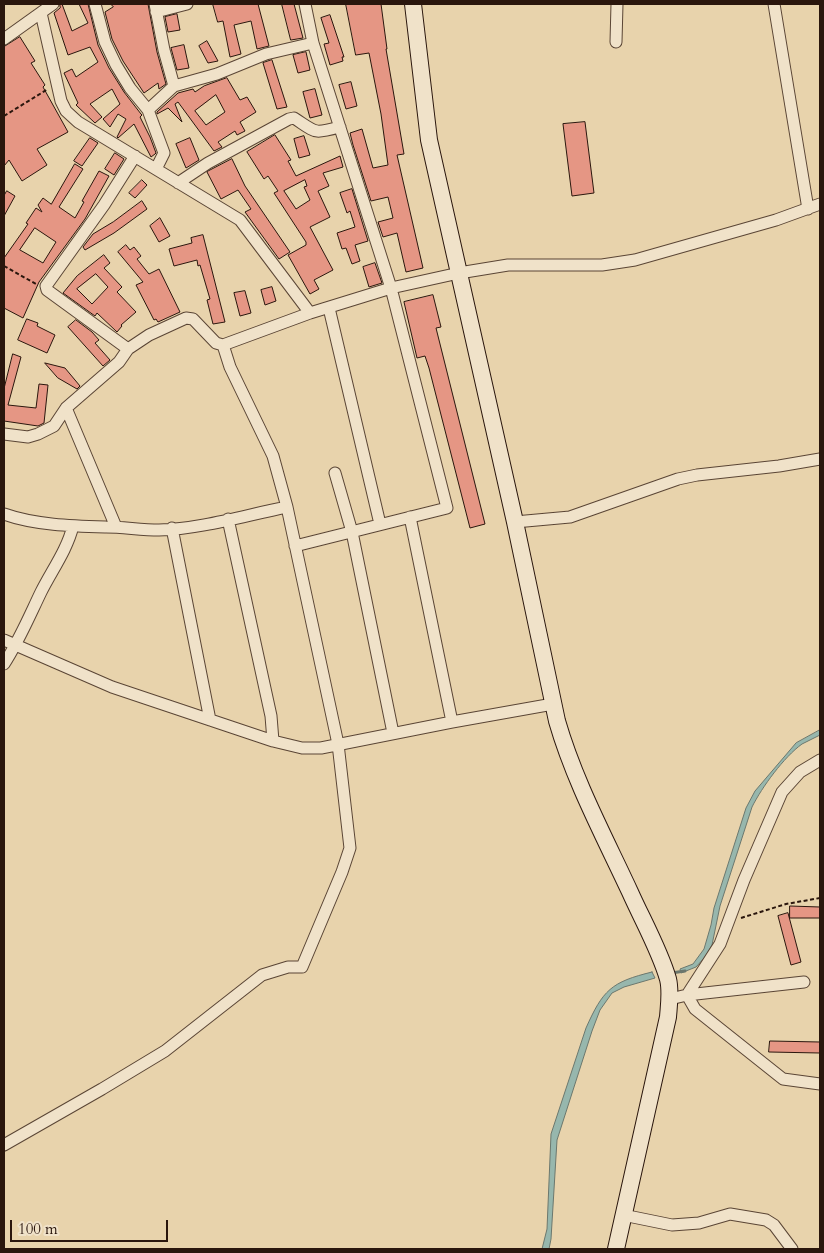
<!DOCTYPE html>
<html>
<head>
<meta charset="utf-8">
<style>
  body { margin:0 }
  #map { position:relative; width:824px; height:1253px; overflow:hidden; background:#e8d3ac; font-family:Cardo,serif }
  canvas { display:block }
  .frame { position:absolute; inset:0; border:5px solid #2a160d; pointer-events:none }
  .scale { position:absolute; left:10px; top:1220px; width:158px; height:22px; box-sizing:border-box; border:2px solid #2a160d; border-top:0; padding-left:6px; font-size:15px; line-height:18px; white-space:nowrap; color:#2a160d; -webkit-text-stroke:4px #f0e2c9; paint-order:stroke }
</style>
</head>
<body>
<div id="map">
<canvas width="824" height="1253"></canvas>
<div class="frame"></div>
<div class="scale">100 m</div>
</div>
<script>
const ctx = document.querySelector('canvas').getContext('2d');
ctx.lineJoin = 'round';
function fillPath(path, color) {
  ctx.fillStyle = color;
  ctx.fill(path, 'evenodd');
}
function stroke(path, color, width, dash) {
  ctx.strokeStyle = color;
  ctx.lineWidth = width;
  ctx.lineCap = dash ? 'butt' : 'round';
  ctx.setLineDash(dash || []);
  ctx.stroke(path);
}
const water = new Path2D(`
  M820,730v5c-6,3 -12,6 -18,9 -18,13 -40,43 -50,63l-32,99 -8,39 -7,12 -9,10 -15,6 -1,-4 13,-5 11,-15 7,-24 3,-17 32,-100 9,-17 41,-48z
  M652,972l3,6 -31,9 -12,6 -12,17 -8,21 -35,109 -6,99 -2,10h-7l5,-20 4,-95 35,-106c17,-38 25,-46 66,-56z`);
const stream = new Path2D(`
  M671,973l14,-2`);
const building = new Path2D(`
  M60,4h2l10,27 16,-8 -9,-19h9l10,41 11,23 15,24 17,22 1,1 -2,2 10,20 6,16 -1,1 -4,3 -17,-33 -16,14 -1,-1 9,-18 -8,-5 -8,13 -7,-8 17,-15 -8,-15 -22,15 12,13 -7,6 -19,-18 2,-2 -14,-30 8,-4 4,8 22,-15 -8,-15 -22,8 -14,-42 6,-5z
  M111,4h37l9,48 9,32 -7,5 -1,-6 -14,10 -21,-32 -11,-22 -7,-27 8,-5z
  M213,4h45l11,42 -12,3 -6,-28 -17,4 7,29 -11,3 -7,-36 -5,1z
  M282,4h12l9,34 -12,2z
  M346,4h35l6,45h-1l18,105 -7,1 26,113 -17,4 -9,-39 -14,4 -5,-15 15,-4 -5,-21 -17,4 -18,-56 -3,-12 12,-4 11,39 15,-3 -7,-51 -12,-61 -13,2z
  M177,14l3,16 -12,2 -3,-15z
  M330,15l14,42h-2l1,4 -13,4 -6,-21 5,-1 -8,-25z
  M20,37l15,24 -4,2 14,22 -2,2 25,45 -31,17 10,16 -25,16 -13,-21 -5,6v-119z
  M207,41l11,20 -10,2 -9,-17z
  M184,45l5,23 -12,2 -6,-22z
  M306,52l4,18 -12,3 -5,-18z
  M272,60l15,47 -10,2 -14,-46z
  M227,78l13,22 7,-3 9,15 -16,10 5,9 -8,4 -2,-4 -17,11 4,5 -8,4 -36,-49 -3,2 7,18 -14,-14 -11,6v-2l21,-19 15,-4 2,3 9,-6zM216,95l9,17 -19,13 -11,-14z
  M351,82l6,24 -11,3 -7,-24z
  M315,89l7,26 -12,3 -7,-26z
  M585,122l9,71 -22,3 -9,-72z
  M275,135l16,25 -3,1 8,15 44,-20 3,11 -20,6 6,13 -11,5 12,26 -20,10 23,43 -19,10 5,9 -9,5 -22,-39 18,-10v-3l-32,-49 4,-2 -10,-15 -4,3 -17,-27zM305,180l2,6 -3,1 6,13 -14,9 -12,-18z
  M304,136l6,19 -11,3 -5,-19z
  M90,138l8,5 -16,23 -8,-5z
  M190,138l9,22 -13,8 -10,-24z
  M115,153l9,6 -10,16 -9,-6z
  M232,159l13,27 45,66 -11,7 -34,-47 6,-3 -13,-19 -17,9 -14,-27z
  M75,164l8,5 -24,38 16,11 9,-16 -2,-1 17,-30 10,5 -24,43 -46,63 -16,36 -19,-10v-50l24,-34 -2,-1 10,-15 6,4 -4,-7 5,-7 8,6zM35,228l21,14 -13,21 -23,-13z
  M142,180l5,5 -12,13 -6,-5z
  M352,189l16,52 -13,4 5,16 -8,3 -6,-16 -4,1 -5,-16 18,-6 -5,-16 -3,2 -7,-20z
  M7,191l8,5 -11,20v-20z
  M142,201l5,8 -33,24 -29,17 -2,-3 10,-13 20,-12z
  M160,218l10,18 -11,6 -9,-16z
  M203,235l22,87 -12,2 -6,-24 3,-1 -10,-34 -2,1 -1,-6 -23,6 -5,-17 23,-6 -1,-5z
  M126,245l4,5 4,-3 7,9 -4,3 12,15 10,-5 21,43 -22,10 -2,-3 -2,1 -18,-35 7,-3 -25,-30z
  M104,255l6,8 -6,5 18,19 -5,5 19,20 -15,13 1,1 -5,6 -20,-19 -2,3 -32,-23 14,-17zM96,274l12,13 -16,17 -15,-15z
  M375,263l7,20 -13,4 -6,-20z
  M272,287l4,14 -11,4 -4,-15z
  M245,291l6,22 -11,3 -6,-23z
  M433,295l8,32 -5,1 49,196 -15,4 -41,-160 -4,-12 -8,2 -13,-56z
  M27,319l11,4 -1,3 18,9 -8,18 -29,-13z
  M76,320l16,12 7,8 -4,3 15,17 -7,6 -35,-39z
  M13,354l8,3 -13,48 28,3 3,-24 9,1 -4,38 -6,3 -34,-5v-32z
  M45,363l20,5 15,18 -3,3 -19,-11z
  M790,906l30,1v11h-30z
  M788,913l13,49 -10,3 -13,-49z
  M770,1041l50,1v11l-51,-1z`);
const path = new Path2D(`
  M4,116l44,-27
  M4,266l32,18
  M741,918l45,-14 34,-6`);
const street = new Path2D(`
  M95,4l10,38 11,23 14,23 18,22 16,43 -8,16
  M155,4l9,46 10,36
  M774,4l34,205
  M156,12l31,-8
  M41,13l20,88 5,10 12,11 162,98 70,93
  M4,39l49,-35
  M616,42l1,-38
  M148,110l26,-24 43,-12 49,-20 47,-11
  M178,183l30,-20 81,-44 5,-1c23,15 19,16 46,9
  M329,308l51,216
  M128,349l-81,-59 -1,-4 58,-81 31,-49
  M66,408l50,119
  M4,434l24,3 10,-3 16,-8 12,-18 53,-46 9,-13 21,-14 37,-17 7,1 23,24 7,2
  M335,473l17,59 41,201
  M4,514c31,11 68,12 102,13 17,0 35,3 53,3 42,-1 87,-15 128,-23
  M410,517l42,205
  M228,519l43,197 2,25
  M515,522l55,-5 108,-38 19,-4 82,-9 41,-7
  M172,528l38,192
  M295,546l152,-38 -56,-220 -78,-245 -8,-39
  M4,640l108,47 161,54 29,7h19l131,-26 101,-18
  M4,664c15,-23 25,-47 37,-72 11,-22 26,-42 32,-66
  M804,982l-117,13 8,14 88,70 37,5
  M670,999l17,-4 33,-51 24,-64 38,-88 18,-20 20,-12
  M4,1145l98,-56 63,-38 97,-76 26,-8h14l40,-95 8,-24 -12,-104 -51,-237 -14,-51 -43,-89 -7,-22 87,-32 81,-25 68,-15 49,-8h94l33,-5 141,-40 44,-16
  M623,1215l49,10 27,-2 31,-9 36,6 8,5 18,24`);
const secondary = new Path2D(`
  M413,4l16,136 86,382 42,199c17,59 47,115 73,171 12,27 30,59 38,87 3,12 1,25 0,38l-52,232`);
fillPath(water, '#97b7ad');
stroke(water, '#6b776d', 1);
stroke(stream, '#6b776d', 3);
fillPath(building, '#e59684');
stroke(building, '#2a160d', 1);
stroke(street, '#5a4535', 13);
stroke(secondary, '#2a160d', 18);
stroke(path, '#2a160d', 2, [4, 2.5]);
stroke(street, '#f0e2c9', 11);
stroke(secondary, '#f0e2c9', 16);
</script>
</body>
</html>
